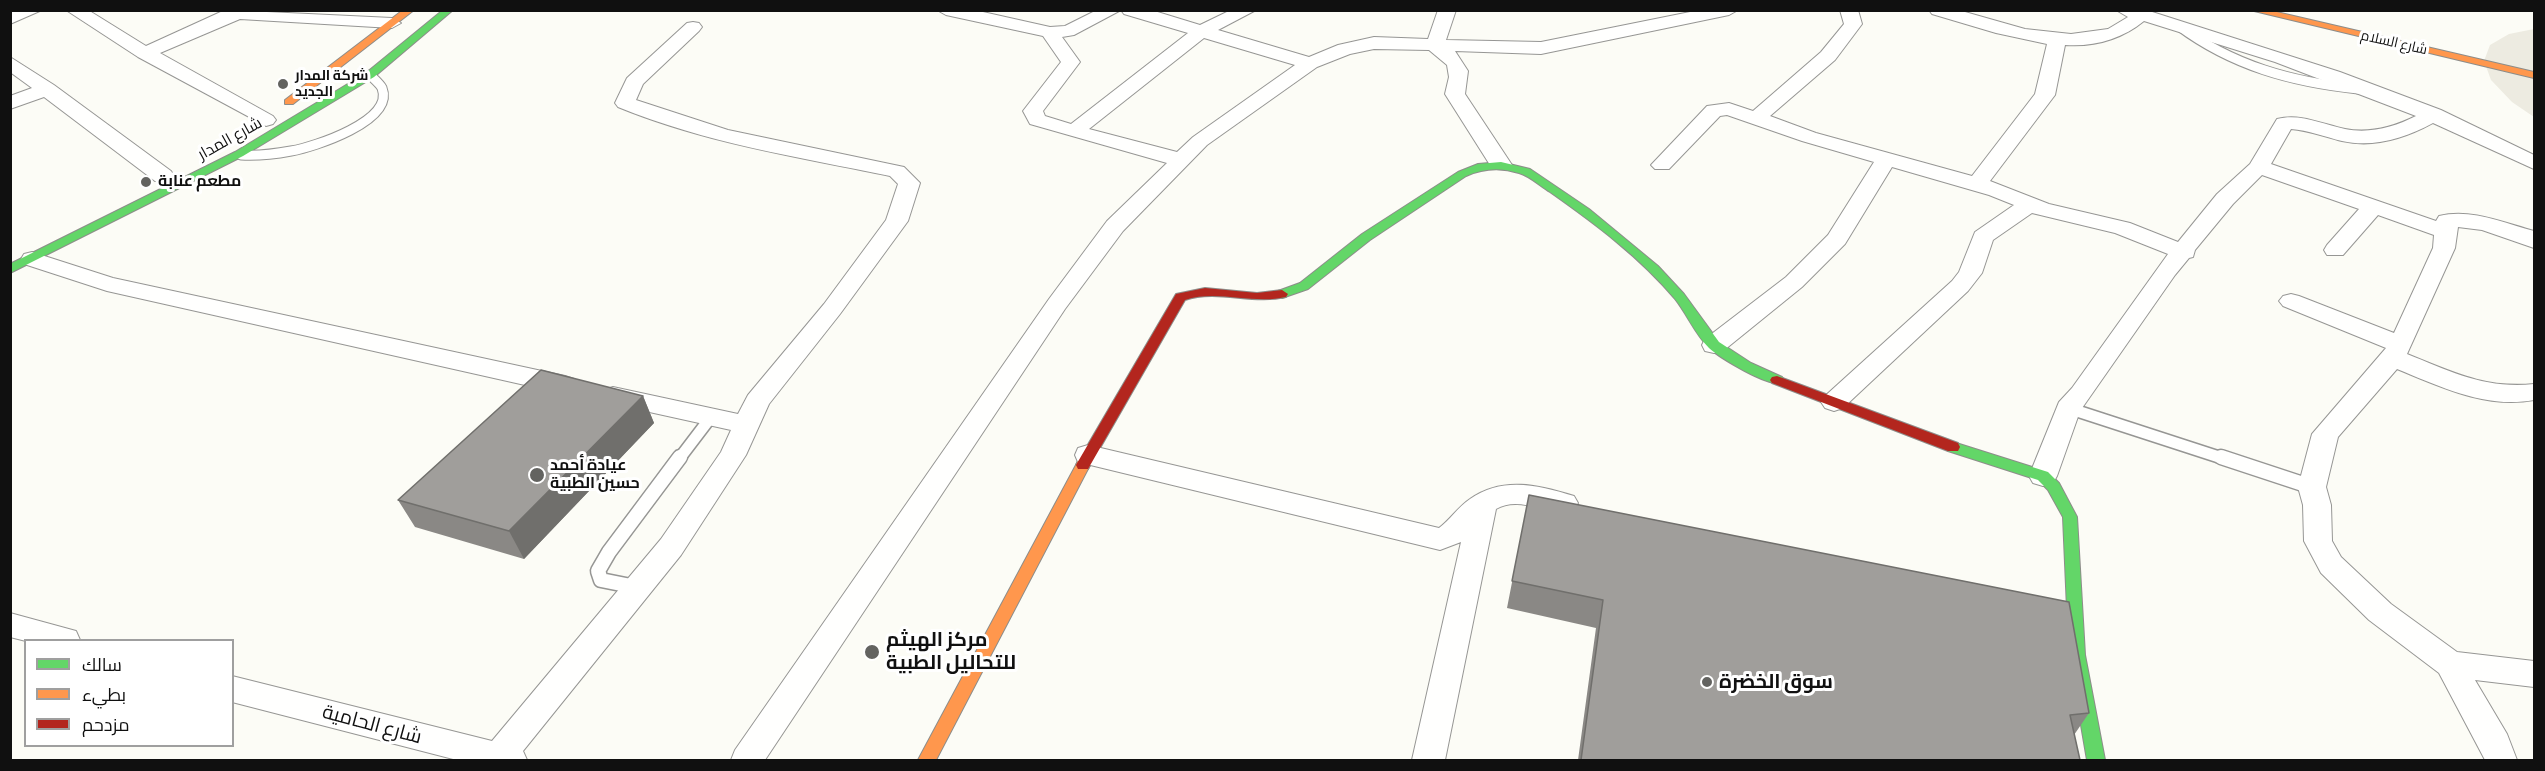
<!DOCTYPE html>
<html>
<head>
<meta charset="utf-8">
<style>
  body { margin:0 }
  #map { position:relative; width:2545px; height:771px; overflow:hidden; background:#fcfcf6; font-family:Bitter,Cairo,serif }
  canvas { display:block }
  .frame { position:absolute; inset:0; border:12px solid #101010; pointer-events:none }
  .legend { position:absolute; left:24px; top:639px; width:210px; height:108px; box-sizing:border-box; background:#fff; border:2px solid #9f9f9f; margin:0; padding:8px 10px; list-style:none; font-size:18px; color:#101010 }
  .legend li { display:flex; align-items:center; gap:12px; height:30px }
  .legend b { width:30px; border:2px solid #9f9f9f }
</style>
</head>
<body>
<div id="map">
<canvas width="2545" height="771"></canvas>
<div class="frame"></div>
<ul class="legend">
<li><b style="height:8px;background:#63d668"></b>سالك</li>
<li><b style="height:8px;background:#ff974d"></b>بطيء</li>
<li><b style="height:8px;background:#b3261e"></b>مزدحم</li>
</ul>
</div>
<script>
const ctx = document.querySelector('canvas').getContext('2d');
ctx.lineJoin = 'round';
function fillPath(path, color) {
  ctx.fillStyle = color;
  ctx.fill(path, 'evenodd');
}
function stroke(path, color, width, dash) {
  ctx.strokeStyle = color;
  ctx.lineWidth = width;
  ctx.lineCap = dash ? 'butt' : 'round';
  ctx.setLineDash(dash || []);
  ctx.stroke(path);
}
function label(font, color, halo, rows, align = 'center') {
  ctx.font = font + ' Bitter,Cairo,serif';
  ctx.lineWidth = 6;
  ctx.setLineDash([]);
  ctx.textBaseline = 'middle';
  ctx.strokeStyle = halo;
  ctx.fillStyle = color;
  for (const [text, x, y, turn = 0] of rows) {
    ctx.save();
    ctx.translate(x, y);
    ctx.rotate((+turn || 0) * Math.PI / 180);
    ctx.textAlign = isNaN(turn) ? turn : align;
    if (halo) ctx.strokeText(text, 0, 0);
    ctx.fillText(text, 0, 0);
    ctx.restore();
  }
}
const plaza = new Path2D(`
  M2534,29v88l-22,-15 -21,-22 -7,-19 6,-16 19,-11z`);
const laneFar2 = new Path2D(`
  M2179,26c54,40 113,56 179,63
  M241,155c17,1 34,-1 50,-4 23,-4 104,-30 91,-63 -2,-4 -8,-9 -12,-13`);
const laneFar1 = new Path2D(`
  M2068,408l157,51
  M679,459l32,-42`);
const lane = new Path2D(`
  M2221,457l91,30
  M636,587l-35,-7 -3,-9 11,-19 71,-95`);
const street = new Path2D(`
  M16,10h26l-32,14v-12z
  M66,10h22l58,36 79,-36 167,8 9,5 -9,5 -152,-9 -80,34 113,63 3,4 -3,4 -7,2 -128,-69z
  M937,10h37l76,17 15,-1 32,-16h24l-47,25 -12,2 18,25 -37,49 2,5 26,8 117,-91 -64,-19 -3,-4h30l49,15 31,-15h25l-38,20 91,27 29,-12 36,-8 54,2 10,-29h18l-10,30 95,2 159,-32h38l-9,5 -188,39 -86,-3 13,20 -3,23 47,71 -4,4h-14l-4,-4 -45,-71 4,-17 -2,-12 -18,-15 -55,-1 -24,5 -33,13 -110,78 -84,86 -58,78 -300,451h-34l4,-10 314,-451 58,-78 60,-58 -137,-39 -7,-13 38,-49 -18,-26 -97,-21zM1204,38l91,27 -102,72 -16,15 -88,-23z
  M1840,10h18l4,14 -27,36 -65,56 46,17 156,43 63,-82 12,-50 -51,-11 -64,-19 -3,-4h29l67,19 46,5 37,-5 20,-12 -12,-7h30l194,62 101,38 93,45v14l-101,-46c-27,15 -60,25 -91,18 -17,-4 -34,-11 -51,-12l-20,35 165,57 3,-5c32,-8 65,7 95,15v17l-52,-18 -24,-3 -3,21 -48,106c45,18 78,35 127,30v16c-48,9 -93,-13 -137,-31l-59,68 -12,50 5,18 1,36 9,16 50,47 66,48 77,9v26l-59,-7 32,54 10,26h-32l-46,-87 -70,-53 -48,-47 -17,-32 -1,-36 -5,-18 14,-53 74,-86 -103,-42 -4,-5 4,-5 8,-2 8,2 95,37 39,-85 1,-13 -56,-20 -35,40h-16l-3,-5 3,-5 32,-36 -97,-34 -29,29 -38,46 -2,7 -4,1 -14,17 -95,136 -23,65 -4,7 -10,3 -10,-3 -4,-7 30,-74 13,-14 96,-134 -53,-21 -83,-20 -39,27 -11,33 -14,18 -125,117 -9,3 -9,-3 -4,-6 4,-6 127,-115 7,-9 16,-40 39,-27 -25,-10 -97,-28 -47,77 -43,43 -79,64 -9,2 -9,-2 -3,-6 3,-6 81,-62 42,-42 46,-73 -72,-21 -75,-26 -7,1 -51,53h-14l-4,-4 56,-59 22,-3 24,8 68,-59 23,-28zM2144,21l131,41 141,54c-22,11 -46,18 -71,13 -23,-5 -45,-16 -68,-10l-27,45 -33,30 -39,48 -48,-19 -81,-19 -59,-23 65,-86 10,-50c29,2 57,-6 79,-24z
  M693,22l6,1 3,4 -3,4 -56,53 -7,16 92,30 176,37 16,16 -12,38 -68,93 -71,90 -23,51 -65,100 -158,196 4,9h-70l-225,-58v-26l260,65 169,-202 60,-87 10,-22 -127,-28 -4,-6 4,-6 9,-3 125,27 10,-19 76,-91 62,-84 12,-36 -8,-8c-92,-19 -184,-33 -272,-69l-3,-4 12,-25 60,-55z
  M10,57l44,28 117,86 3,5 -3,5h-16l-111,-84 -34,12v-13l22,-8 -22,-16z
  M32,252l81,26 452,98 9,3 4,6 -4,6 -9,3 -458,-103 -83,-27 -3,-5 3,-5z
  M1088,445l351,83c11,-8 19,-21 31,-29 32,-23 69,-14 104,-3l4,7 -4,7c-25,8 -53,-16 -78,-1l-51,251h-33l49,-218 -21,8 -362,-88 -3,-7 3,-7z
  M10,613l66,18 4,9 -54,1 -16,-4z`);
const fast = new Path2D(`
  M443,10h10l-79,67 -131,79 -233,117v-9l225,-112 131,-79z
  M1501,162l29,7 59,40 69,57 26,28 35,48 32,21 31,14 2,3 -2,3c-14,4 -62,-25 -73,-35 -14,-14 -22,-34 -34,-49 -35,-42 -81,-76 -125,-107 -10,-6 -20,-16 -31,-19 -19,-6 -35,-5 -53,3l-96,64 -62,49 -26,9 -6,-4 2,-3 22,-8 62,-49 96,-62 20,-8z
  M1953,442l95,30 11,11 18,34 8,138 20,105h-18l-18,-105 -6,-138 -15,-27 -10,-10 -90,-29 -2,-4 2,-4z`);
const slow = new Path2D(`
  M403,10h11l-121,94h-8v-4z
  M2250,10h18l266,62v6z
  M1083,460l5,1 2,4 -154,295h-18l158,-295 2,-4z`);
const jam = new Path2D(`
  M1205,288l52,5 25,-3 6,4 -2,3c-34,8 -68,-8 -101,3l-97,169h-10l-2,-4 100,-171z
  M1777,376l181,67 2,4 -2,4h-10l-176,-68 -2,-3 2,-3z`);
const wall = new Path2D(`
  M643,396l11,27 -130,136 -109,-32 -17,-27z
  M1529,495l560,218 -15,22 6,25h-502l18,-132 -89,-20z`);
const shadedWall = new Path2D(`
  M643,396l11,27 -130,136 -15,-28z`);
const building = new Path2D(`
  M541,370l102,26 -134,135 -111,-31z
  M1529,495l540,107 20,111 -19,2 10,45h-499l22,-160 -91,-19z`);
const markers = [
  [283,84,6,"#636360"],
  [146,182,6,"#636360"],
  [537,475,8,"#636360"],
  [872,652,8,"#636360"],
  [1707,682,6,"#636360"]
];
const farStreetnames = [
  ["شارع السلام",2394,43,13]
];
const farPoinames = [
  ["شركة المدار",295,76],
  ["الجديد",295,92]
];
const streetNames = [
  ["شارع المدار",230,139,-29]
];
const poiNames = [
  ["مطعم عنابة",158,182],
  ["عيادة أحمد",550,466],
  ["حسين الطبية",550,484]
];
const nearPoinames = [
  ["مركز الهيثم",886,640],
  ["للتحاليل الطبية",886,663],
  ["سوق الخضرة",1719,682]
];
const nearStreetnames = [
  ["شارع الحامية",372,725,15]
];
fillPath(plaza, '#edebe1');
stroke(laneFar2, '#969694', 11);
stroke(laneFar1, '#969694', 14);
stroke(lane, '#969694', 17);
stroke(street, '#969694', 2);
stroke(fast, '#8d8d8a', 2);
stroke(slow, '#8d8d8a', 2);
stroke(jam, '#8d8d8a', 2);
stroke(laneFar2, '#fffffe', 9);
stroke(laneFar1, '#fffffe', 11);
stroke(lane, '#fffffe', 14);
fillPath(street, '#fffffe');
fillPath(fast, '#63d668');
fillPath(slow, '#ff974d');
fillPath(jam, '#b3261e');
fillPath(wall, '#8a8885');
fillPath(shadedWall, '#706f6c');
fillPath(building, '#a09e9b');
stroke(building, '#706f6c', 1.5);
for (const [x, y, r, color] of markers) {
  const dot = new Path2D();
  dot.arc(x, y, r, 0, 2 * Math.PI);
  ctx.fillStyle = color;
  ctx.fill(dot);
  stroke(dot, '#fff', 2);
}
label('14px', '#101010', '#fff', farStreetnames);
label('bold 14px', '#101010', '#fff', farPoinames, 'left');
label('16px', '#101010', '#fff', streetNames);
label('bold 16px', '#101010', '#fff', poiNames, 'left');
label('bold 20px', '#101010', '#fff', nearPoinames, 'left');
label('20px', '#101010', '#fff', nearStreetnames);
</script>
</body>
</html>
